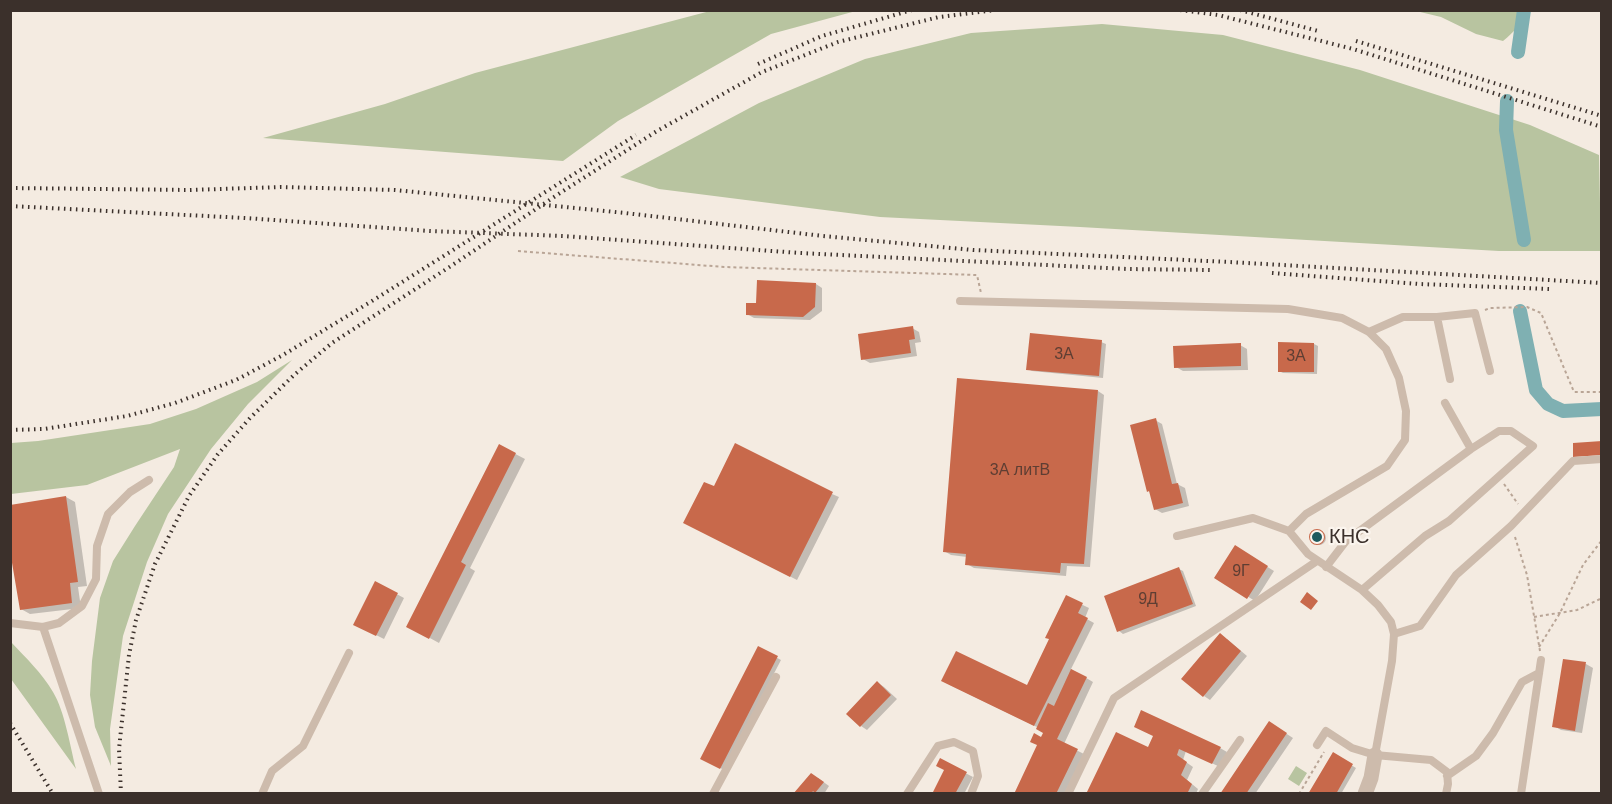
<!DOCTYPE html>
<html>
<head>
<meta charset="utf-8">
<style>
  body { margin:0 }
  #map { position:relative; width:1612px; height:804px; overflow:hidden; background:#f4ebe1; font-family:Arial,sans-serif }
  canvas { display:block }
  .frame { position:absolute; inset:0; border:12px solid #3b302b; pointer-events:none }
</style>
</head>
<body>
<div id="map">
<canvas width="1612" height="804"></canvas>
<div class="frame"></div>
</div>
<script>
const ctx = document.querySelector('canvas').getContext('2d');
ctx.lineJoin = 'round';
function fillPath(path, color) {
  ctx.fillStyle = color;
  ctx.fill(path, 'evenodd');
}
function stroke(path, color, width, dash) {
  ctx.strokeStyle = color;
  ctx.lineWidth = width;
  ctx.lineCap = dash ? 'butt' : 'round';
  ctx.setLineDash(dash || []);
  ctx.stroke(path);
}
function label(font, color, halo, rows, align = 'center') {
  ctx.font = font + ' Arial,sans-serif';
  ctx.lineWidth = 4.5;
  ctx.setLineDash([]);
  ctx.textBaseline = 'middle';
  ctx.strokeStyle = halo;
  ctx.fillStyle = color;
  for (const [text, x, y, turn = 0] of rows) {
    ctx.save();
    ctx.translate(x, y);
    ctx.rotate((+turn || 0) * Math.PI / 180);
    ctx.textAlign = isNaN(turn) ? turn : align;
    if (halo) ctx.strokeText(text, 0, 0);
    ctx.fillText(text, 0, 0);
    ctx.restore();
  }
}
const green = new Path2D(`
  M710,11h146l-85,23 -153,87 -55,40 -300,-23 122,-34 90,-31z
  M1416,11h109c-3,13 -11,21 -22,30l-27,-7 -35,-17z
  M1102,24l121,11 137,35 170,55 69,30 2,96h-102l-419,-24 -200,-10 -221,-28 -39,-12 139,-74 106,-44 106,-26z
  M292,360l-44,44 -37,45 -43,65 -21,48 -24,74 -13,93 1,37 -16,-39 -5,-32 2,-34 8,-63 13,-37 22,-35 39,-59 6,-18 -93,36 -76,9v-51l27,-2 112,-17 46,-15 61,-27z
  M11,642c15,16 31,31 42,50 12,20 17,54 23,77l-65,-90z
  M1296,766l11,7 -8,13 -11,-7z`);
const shadow = new Path2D(`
  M816,284l6,4v23l-12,9 -56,-2 -7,-4 10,-9z
  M912,328l7,4 2,10 -6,1 2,13 -47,7 -7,-4z
  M1101,342l5,2 -3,34 -71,-7 -4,-2z
  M1314,344l4,2 -1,28 -34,-1 -4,-2z
  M1240,345l7,4 1,21 -65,1 -7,-4z
  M1098,391l6,4 -14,172 -23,-1 -1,10 -92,-8 -7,-4v-7l-16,-2 -7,-4z
  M1155,420l7,4 15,60 8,4 4,18 -27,7 -7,-4 -4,-17 -3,-1z
  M500,446l25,13 -55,109 5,3 -36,72 -31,-17z
  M714,488l118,6 7,3 -42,83 -106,-54z
  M66,497l9,5 12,84 -9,1 3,21 -51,6 -9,-5z
  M1312 538a7 7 0 1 1 14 0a7 7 0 1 1-14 0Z
  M1235,547l39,24 -19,30 -39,-24z
  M1179,569l4,2 13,35 -73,28 -4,-3 -13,-34z
  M376,583l28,15 -20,41 -22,-11z
  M1066,597l23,11 -4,10 9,5 -23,46 22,13 -29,62 20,10 -19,40h-49l29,-62 -6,-4 -89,-43 77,2 23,-48z
  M1227,639l20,17 -37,44 -6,-4z
  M759,648l22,12 -57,110 -22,-12z
  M1565,660l21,4 7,4 -11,65 -21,-3 -7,-4z
  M878,683l6,4 13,12 -30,31 -6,-4z
  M1276,727l17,11 -38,56h-33z
  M1220,748l7,4 -7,15 -34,-16 -3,9 10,7 -6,13 11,9 -2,5h-108l60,-45z
  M1333,754l23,14 -15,26h-31z
  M940,760l33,17 -9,17h-30l12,-24z
  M818,778l11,8 -5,8h-29z`);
const canal = new Path2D(`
  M1518,52l6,-42
  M1507,101l-1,29 18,110
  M1520,311l16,79 12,14 15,7 39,-2`);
const building = new Path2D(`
  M757,280l59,3 -1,24 -12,10 -57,-2v-12h10z
  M913,326l2,13 -6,1 2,13 -50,7 -3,-26z
  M1030,333l72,7 -3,36 -73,-6z
  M1278,342l36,1v29h-36z
  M1241,343v23l-67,2 -1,-22z
  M957,378l141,12 -14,174 -23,-1 -1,10 -95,-8 1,-11 -23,-2z
  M1156,418l16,66 6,-1 5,20 -29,7 -5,-19 -2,1 -17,-67z
  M1602,441v14l-29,2v-14z
  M735,443l98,49 -43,85 -107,-54 21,-41 10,4z
  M499,444l17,9 -55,109 5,3 -37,74 -23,-12z
  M66,496l12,86 -8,1 2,20 -52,7 -10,-59v-46z
  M1309 537a8 8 0 1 1 16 0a8 8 0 1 1-16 0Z
  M1235,545l33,21 -21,33 -33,-21z
  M1179,567l14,37 -76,28 -13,-36z
  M375,581l23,12 -22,43 -23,-11z
  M1307,592l11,9 -7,9 -11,-8z
  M1066,595l17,8 -5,10 10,5 -54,108 -93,-45 15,-30 71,34 22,-46 -4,-1z
  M1220,633l21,18 -38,46 -22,-18z
  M758,646l20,10 -58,113 -20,-10z
  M1563,659l23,3 -11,69 -23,-4z
  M1071,669l16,8 -30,62 21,10 -22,45h-42l23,-49 -7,-3 4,-9 7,4 2,-4 -7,-4 12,-26 6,3z
  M877,681l14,14 -31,32 -14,-13z
  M1141,710l80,37 -9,17 -33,-15 -2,6 10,7 -6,13 11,9 -5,10h-101l30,-62 32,15 5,-11 -19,-9z
  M1269,721l18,12 -41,61h-26z
  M1333,752l20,12 -17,30h-28z
  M940,758l27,14 -12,22h-23l12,-24 -8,-4z
  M811,773l13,9 -9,11 -2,-2 -2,3h-18z`);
const path = new Path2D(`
  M518,251l206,16 253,8 4,18
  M1485,310l5,-2 37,-1 14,6 33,79h28
  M1504,484l14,20
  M1515,537l12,38 13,76
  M1534,617l43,-7 25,-12
  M1539,647l21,-34 23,-48 19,-25
  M1299,794l25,-42`);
const service = new Path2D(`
  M960,301l328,8 54,9 27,14 17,17 13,29 7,33 -1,29 -18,26 -81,48 -17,17 19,23 54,36 16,15 13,17 3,12 -2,27 -17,94
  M1437,317l13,62
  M1369,332l34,-15h34l38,-4 15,58
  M1445,403l26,46
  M1177,536l76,-18 36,13
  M1326,567l20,-26 125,-92 28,-18h12l22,15 -84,75 -24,15 -63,54
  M10,623l33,4 16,-4 23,-17 14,-27 1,-33 11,-32 22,-22 19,-12
  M43,627l56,167
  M1394,634l26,-8 36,-51 55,-49 62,-65 29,-2
  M1317,745l9,-14 26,17 23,7 56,5 16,12 1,12 -2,10
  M1447,776l29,-20 17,-23 29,-51 17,-9
  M262,794l10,-23 31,-25 46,-93
  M713,794l63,-117
  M907,794l31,-48 16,-4 19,9 5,25 -7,18
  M1068,794l46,-96 203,-137
  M1202,794l38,-54
  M1521,794l20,-134`);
const minor = new Path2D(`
  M1365,794l6,-16 4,-23`);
const rail = new Path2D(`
  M1180,10l38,5 135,34 249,78
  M1240,10l78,21
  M1356,41l246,75
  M758,64l64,-28 90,-26
  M10,188l180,2 91,-3 114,3 230,23 198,23 150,14 256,12 373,21
  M10,206l235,12 185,13 133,5 237,17 327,16 85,1
  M1272,273l147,11 131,5
  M10,430l34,-1 83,-13 48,-13 61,-23 47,-25 89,-54 264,-166
  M10,723l43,71
  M121,794l-2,-45 10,-94 7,-35 19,-56 34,-68 29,-42 32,-36 44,-43 38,-32 119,-77 109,-73 97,-62 105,-59 76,-30 101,-25 57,-7`);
const markers = [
  [1317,537,6,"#1f5a5e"]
];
const numberNames = [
  ["3А",1064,355],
  ["3А",1296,357],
  ["3А литВ",1020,471],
  ["9Г",1241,572],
  ["9Д",1148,600]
];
const poiNames = [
  ["КНС",1329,537]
];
fillPath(green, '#b8c4a0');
fillPath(shadow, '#0003');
stroke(canal, '#7fb0b2', 14);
fillPath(building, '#c8694b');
stroke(path, '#b9a596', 2, [3, 3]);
stroke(service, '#cdbbac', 8);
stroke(minor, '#cdbbac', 15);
stroke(rail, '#3b302b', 4, [1.5, 4.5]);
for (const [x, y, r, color] of markers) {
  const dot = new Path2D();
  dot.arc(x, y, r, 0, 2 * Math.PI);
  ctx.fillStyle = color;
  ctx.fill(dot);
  stroke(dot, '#fbf5ee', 2);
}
label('16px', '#5e3e33', null, numberNames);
label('20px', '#3b302b', '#fbf5ee', poiNames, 'left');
</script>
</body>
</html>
